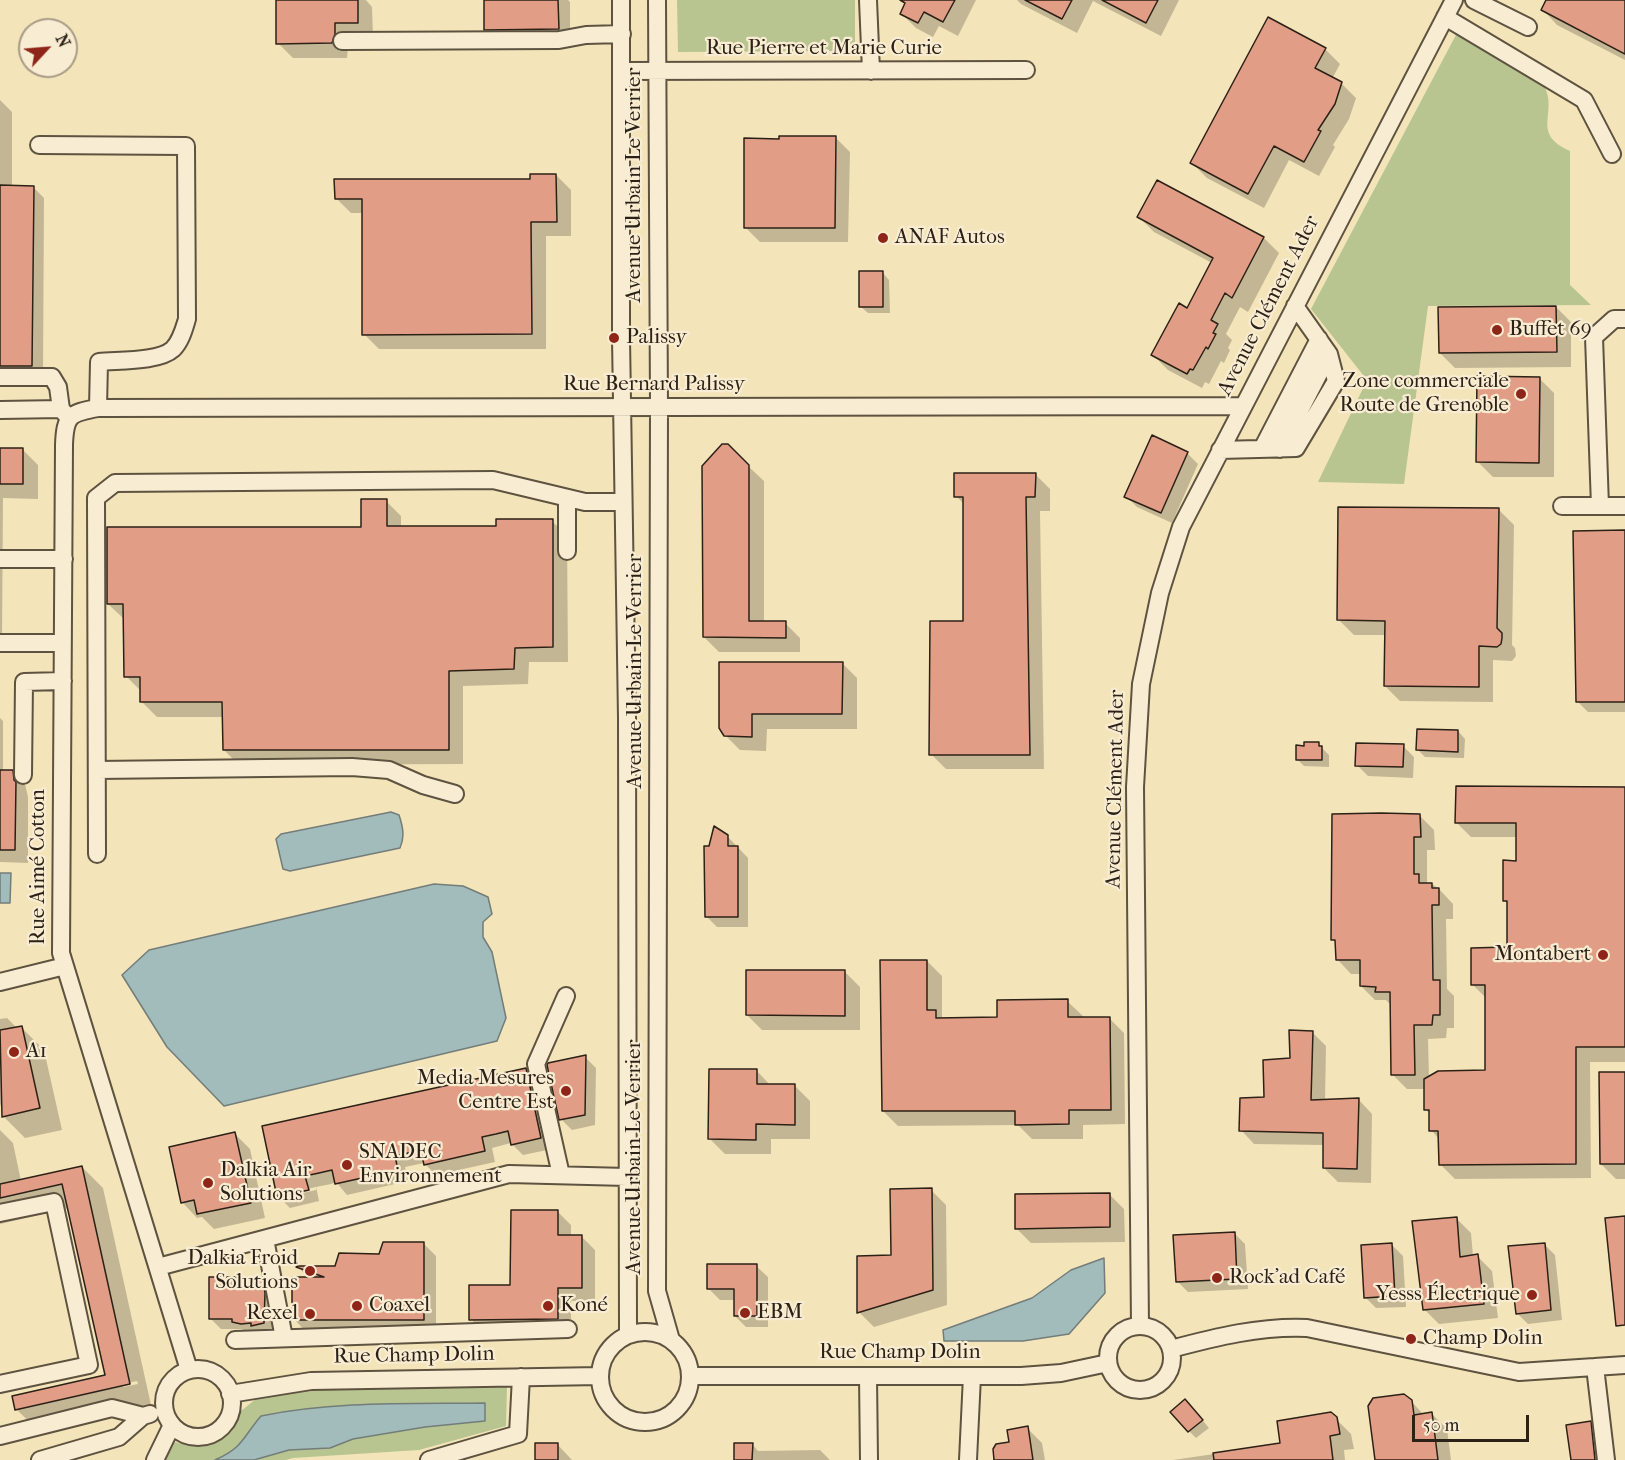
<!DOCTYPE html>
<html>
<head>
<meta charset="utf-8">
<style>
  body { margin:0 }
  #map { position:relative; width:1625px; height:1460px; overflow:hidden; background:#f4e4b9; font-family:"IM FELL French Canon",serif }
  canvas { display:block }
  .north { position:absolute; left:18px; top:18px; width:60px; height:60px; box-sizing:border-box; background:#f8edd2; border:2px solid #a69b87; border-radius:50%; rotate:64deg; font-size:16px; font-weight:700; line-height:24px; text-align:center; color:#2c2117 }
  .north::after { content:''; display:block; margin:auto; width:21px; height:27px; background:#8f2418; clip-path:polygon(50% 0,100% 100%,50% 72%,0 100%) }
  .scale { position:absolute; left:1412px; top:1415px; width:117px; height:27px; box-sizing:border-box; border:3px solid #2c2117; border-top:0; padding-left:8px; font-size:18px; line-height:21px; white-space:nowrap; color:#2c2117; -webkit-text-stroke:4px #f8edd2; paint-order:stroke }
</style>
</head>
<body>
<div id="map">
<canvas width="1625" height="1460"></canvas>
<div class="north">N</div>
<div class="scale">50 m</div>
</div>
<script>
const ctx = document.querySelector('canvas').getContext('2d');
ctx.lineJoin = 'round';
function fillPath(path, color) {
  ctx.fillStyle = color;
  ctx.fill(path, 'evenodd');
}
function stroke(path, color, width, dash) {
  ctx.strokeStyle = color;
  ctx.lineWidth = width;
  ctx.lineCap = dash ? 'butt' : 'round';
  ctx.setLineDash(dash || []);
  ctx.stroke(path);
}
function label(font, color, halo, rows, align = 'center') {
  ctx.font = font + ' "IM FELL French Canon",serif';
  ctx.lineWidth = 4.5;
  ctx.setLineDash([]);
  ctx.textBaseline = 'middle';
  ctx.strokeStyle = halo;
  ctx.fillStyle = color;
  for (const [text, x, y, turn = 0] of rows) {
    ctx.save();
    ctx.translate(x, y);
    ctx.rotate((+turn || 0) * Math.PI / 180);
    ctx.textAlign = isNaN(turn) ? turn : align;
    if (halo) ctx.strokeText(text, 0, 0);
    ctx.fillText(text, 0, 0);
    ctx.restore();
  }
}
const green = new Path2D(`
  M677,0h178v51l-177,1z
  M1457,33l86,51c17,28 -14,49 27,67v134l21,20 -163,1 -24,178 -86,-2 49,-102 -56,-71z
  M329,1387h178l-1,39 -87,24 -126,8 -7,2h-121l10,-18 16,4 20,-1 20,-13 10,-21 16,-13z`);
const water = new Path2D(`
  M391,812l8,3c4,12 6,22 1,33l-110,23 -7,-2 -7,-30 5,-5z
  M0,873h11l-1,30h-10z
  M434,884l29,2 25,11 4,17 -9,8v15l9,15 14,66 -9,23 -273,65 -57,-59 -45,-72 27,-25z
  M1104,1258l1,35 -36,41 -46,7h-79l-1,-11 89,-32 39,-28z
  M485,1403v18l-60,6 -72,12 -23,9 -41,2 -35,10h-39c29,-13 27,-22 46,-44 74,-15 149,-12 224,-13z`);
const shadow = new Path2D(`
  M278,0h88l6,7 1,30h-24l-2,21h-54l-15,-15z
  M486,0h82l2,2v39l-72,1 -12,-13z
  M908,0h68l-18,36 -19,-10 -6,11 -17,-9 -15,-15z
  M1017,0h162l-18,36 -68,-35 -16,32 -56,-29z
  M1548,0h77v60l-68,-35 -14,-15z
  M1325,49l15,15 -8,15 9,4 15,15 -7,21 -16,26 2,2 -16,29 -30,-16 -25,48 -57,-30 -15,-15z
  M0,100l12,12v75h21l11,11 -1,178h-43z
  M836,138l14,14 -2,90h-88l-14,-14z
  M556,175l15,15v46h-25v113h-167l-15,-15 -1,-121h-12l-15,-15 195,-18z
  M1158,182l106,56 15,15 -31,59 -8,-5 -14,27 6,6 -4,8 2,2 -6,13 -3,-2 -12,23 -4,-2 -3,6 -34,-18 -15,-15 34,-45 25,-47 -58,-31 -15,-15z
  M882,272l7,8 1,33h-22l-8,-7z
  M1556,307l15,15v45l-116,1 -15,-15z
  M1539,378l15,15v84h-61l-15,-15z
  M0,449l23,1 15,15v34l-35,-1 -1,144h-2z
  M1187,453l11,11 -26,59 -35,-16 -11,-11z
  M748,466l16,15v141l21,1 15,15v14h-81l-15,-15z
  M1035,474l15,15v22h-10l4,258h-98l-15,-15 34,-131v-118l-9,-9z
  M386,501l15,15v12l96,-1 55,-6 15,15 1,126h-39l-1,22 -65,2v78l-224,1 -15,-15v-33h-67l-15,-15 -1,-11 -15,-15 -3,-58 -15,-14 254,-76z
  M1499,510l15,15 -2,120 3,3 1,8 -4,5 -19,-1v42l-93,-1 -15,-15 1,-51h-32l-15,-15z
  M1625,532v180h-37l-11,-11z
  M721,663h121l15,15v51h-90l-1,22 -26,-1 -15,-15z
  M0,718l3,3v50h9l13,13 3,13v66l-28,-1z
  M1458,731l7,8 -1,19 -39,-1 -7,-7z
  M1318,744l11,11v12l-25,-1 -7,-7 9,-12z
  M1403,746l11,11 -1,21 -45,-2 -11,-11z
  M1625,789v273h-35l1,116 -136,1 -15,-15v-24l-9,-10v-15l-6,-6v-20h-18l-15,-15v-68l-6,-6h-11l-14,-14v-12h-10l-14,-15v-16l-4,-4 87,-123 14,14 1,20h-8v34h5l7,5 14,15v15h-7l1,70 7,7v32h-7l-1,10 -18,1 1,39 57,-6v-74l-14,-14 36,-35 1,-44 -4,-4 12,-39v-25h-46l-15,-15z
  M727,836l21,22v69h-31l-11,-11 4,-68z
  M927,961l15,15v43h57l68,-18 16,15v3l26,-1 15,15 1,91 -42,1v14h-51l-14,-14 -120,1 -15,-15z
  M845,972l15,15v43h-98l-15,-15z
  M7,1018l10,10 4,-1 23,23 18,80 -37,8 -22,-22 -3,-13v-84z
  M1313,1033l13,13 -1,55 34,-1 13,14 -1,69 -33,-1 -14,-14v-23l-70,-1 -13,-14z
  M585,1057l11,11 -1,57 -23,5 -11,-11z
  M526,1069l11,11 15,69 -29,6 -12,-12 -4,1 -15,4 3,14 -59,13 -12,-12 -19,4 3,14 -61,14 -11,-13 -5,2 -15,3 3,14 -29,7 -12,-12 -14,-69zM316,1187v3l-31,7v-3z
  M756,1070l15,16h24l15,15v38h-39v15h-46l-15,-15z
  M1625,1074v105h-9l-15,-15z
  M0,1130l13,13 8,38 61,-14 21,21 48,217 -113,25 -22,-21 90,-33 -37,-168 -69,16zM137,1381l1,3 -15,3v-3z
  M235,1134l15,15 15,69 -51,11 -12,-12 -5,1 -15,-16z
  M931,1190l15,15 1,100 -73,22 -15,-15z
  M1109,1194l15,15 1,33 -94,1 -15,-15z
  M557,1211l14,14v11h10l14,14v51h-24v31l-87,1 -13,-14 41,-32z
  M1456,1218l15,15 2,23h4l15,15 6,47 -59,6 -15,-15z
  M1234,1233l11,11 3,45 -60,3 -11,-11z
  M424,1244l12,12v76h-130l-12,-13 16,-40 -12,-12h38z
  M1544,1244l11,11 7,65 -34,4 -11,-11z
  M1392,1245l11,11 3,51 -30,1 -11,-11z
  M756,1266l12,11v50h-22l-11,-11v-16h-15l-11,-11z
  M261,1278l11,12 3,44 -30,-2 -3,-3h-21l-11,-11z
  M1411,1401l13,14 8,-1 15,15 4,31h-75z
  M1192,1408l17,20 -13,10 -7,-7z
  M1331,1414l20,20 3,15 -10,1 1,10h-172l109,-16z
  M1590,1423l11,11 4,26h-33z
  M1027,1428l15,15 3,17h-49z
  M557,1444l15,16h-35z
  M752,1444l6,7 62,-1 10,10h-94z`);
const building = new Path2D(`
  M276,0h82v23h-23v11l-3,9 -56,1z
  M484,0h74l1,29 -75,1z
  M900,0h55l-12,22 -19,-10 -6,11 -18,-9 5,-11z
  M1025,0h47l-10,19z
  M1102,0h56l-12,23z
  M1546,0h79v54l-84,-44z
  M1268,17l58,31 -11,20 27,14 -7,22 -17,26 3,1 -17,31 -30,-16 -26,48 -58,-31z
  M779,136h57l-1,92h-91v-90l35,1z
  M530,174h26l1,48h-26l1,112 -170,1v-136h-27l-1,-20h196z
  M1157,180l107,57 -32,61 -7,-5 -14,27 7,4 -5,9 3,1 -8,15 -2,-2 -13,23 -3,-1 -3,5 -36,-19 28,-52 8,5 26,-50 -76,-41z
  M0,185l34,1 -2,180h-32z
  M859,271h24v36h-24z
  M1556,306l1,46 -118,1 -1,-46z
  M1477,376l63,1 -1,86 -63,-1z
  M1152,435l36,17 -27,61 -37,-16z
  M722,444h6l21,21v156h37v17l-83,-1 -1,-171z
  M0,448h23v36h-23z
  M954,473h82l-1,24h-9l4,258h-101l1,-134h33v-124h-9z
  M361,499h26v27h109v-7h57v128l-38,1 -1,21 -65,2v79h-226l-1,-48h-82v-25h-16l-1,-73h-16v-77h254z
  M1338,507l161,1 -2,120 5,5v5l-1,6 -4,3 -18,-1v41l-95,-1 1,-65 -48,-1z
  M1625,530v172h-49l-3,-171z
  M719,662h124l-1,52h-90v23l-28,-1 -5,-8z
  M1417,729l41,1v22l-42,-2z
  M1304,742h15v4h3v14h-26v-15l8,1z
  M1356,743l48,1 -1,23 -48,-1z
  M0,770h13l1,10 2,2 -1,68h-15z
  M1456,786l169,1v260h-49v117l-137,1 -1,-34h-9v-21h-5v-31l14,-8 47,-1v-85h-14v-37l36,-1v-46h-4v-41l13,1v-38h-61z
  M1381,813l39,1 1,23h-7v37h5v9h13v5h7v17h-7l1,75h7v35h-7l-1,10h-18l1,50h-24l-1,-83h-15l1,-5 -16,-1v-26h-24l-1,-20h-4l1,-126z
  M714,826l14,9v11h10v71h-33l-1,-71h5z
  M880,960h47v50h9v8l61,-1v-17l71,-1v18h42l1,93h-42v14l-54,1v-14h-133z
  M746,970h99v46l-99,-1z
  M22,1026l18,82 -38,9 -2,-87z
  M1289,1030l24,1 -2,69 48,-2 -2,71 -34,-1v-35l-84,-2 1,-33 24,-1 -1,-37 27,-2z
  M586,1055l-1,60 -26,5 -12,-55 1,-2z
  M526,1068l15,70 -30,7 -3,-14 -12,3 -14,3 3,14 -61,14 -3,-14 -13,2 -13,3 3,14 -63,14 -3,-14 -13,3 -14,3 4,14 -32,7 -15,-71z
  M709,1069h48v15h38v41l-39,-1v16l-48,-1z
  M1599,1072h26v92h-25z
  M235,1132l16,71 -54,11 -3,-14 -13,3 -12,-56z
  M82,1166l48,218 -115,26 -3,-14 93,-21 -43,-191 -62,14v-14z
  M932,1188l1,102 -76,23v-57l34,-1 -1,-66z
  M1110,1193v34l-95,2v-35z
  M511,1210h47v25h24v53h-24v31l-89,1v-35h41z
  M1625,1216v109l-9,1 -11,-108z
  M1457,1217l3,40 18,-3 6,50 -61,6 -11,-89z
  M1235,1232l2,47 -61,3 -3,-47z
  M383,1242h41v78h-132v-43h32l-28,-10 1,-1h38l4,-13 40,1z
  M1392,1243l3,53 -31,2 -3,-53z
  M1545,1243l6,67 -35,4 -8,-68z
  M707,1264h50v52h-23v-27h-27z
  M209,1277h53l3,16 -1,30 -13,3v-3l-10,1 -9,-2v-3h-23z
  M1404,1394l8,6 2,15 18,-3 6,48h-63l-7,-54 5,-8z
  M1185,1399l18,21 -15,12 -18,-20z
  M1331,1412l6,5 3,17 -10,2 3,24h-119l-1,-7 67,-10 -3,-22z
  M1591,1421l4,39h-24l-5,-35z
  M1028,1426l5,34h-39l-1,-11 3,-5 13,-2 -2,-12z
  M535,1443h23v17h-23z
  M734,1443h19l-1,17h-18z`);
const minor = new Path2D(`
  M621,0v338l6,380 1,617
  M657,0l2,407 -2,884 14,49
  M868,0l3,71
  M1474,0l54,27
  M1445,17l139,83 28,54
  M342,41l217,-1 27,-5 36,-1
  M622,71l404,-1
  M39,145l147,1 1,173c-3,10 -6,22 -14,30 -14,13 -55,11 -74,13l-1,46
  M1625,319h-11l-20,18 6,169h25
  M0,377h52l6,10 3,22
  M0,410l61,-1 7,8
  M1262,449l57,-110
  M1280,449l49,-95
  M1220,450l76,-2 40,-67 -7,-27 -34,-48
  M567,498v53
  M1562,506h38
  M0,559h64
  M0,643h62
  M97,770l255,-3 37,3 34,15 32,9
  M23,775l1,-93 39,-1
  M97,854l-1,-356 19,-15 378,-3 92,22h38
  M0,982l65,-16
  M561,1175l-25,-111 30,-68
  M0,1213l54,-11 35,163 -89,19
  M265,1239l19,99
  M158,1267l351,-93 118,3
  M1140,1326l-5,-539 6,-103 19,-91 21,-66 273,-527
  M1108 1358a32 32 0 1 1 64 0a32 32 0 1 1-64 0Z
  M600 1377a45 45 0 1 1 90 0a45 45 0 1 1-90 0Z
  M235,1340l333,-11
  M1171,1349c45,-12 89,-23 136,-21l212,44 106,-7
  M1595,1367l11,93
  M164 1403a34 34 0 1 1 68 0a34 34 0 1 1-68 0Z
  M189,1370l-128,-417 3,-508c1,-30 6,-32 34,-37l1145,-2
  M691,1376h330l40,-3 47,-10
  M868,1376l1,84
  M230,1394l81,-13 288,-5
  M0,1436l112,-28 31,8
  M40,1460l79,-23 24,-21 7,-2
  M155,1460l17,-35
  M429,1460l89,-26 3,-57
  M968,1460l4,-84`);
const markers = [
  [883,238,6,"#8f2418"],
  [1497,330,6,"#8f2418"],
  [614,338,6,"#8f2418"],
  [1521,394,6,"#8f2418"],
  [1603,955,6,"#8f2418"],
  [14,1052,6,"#8f2418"],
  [566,1091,6,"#8f2418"],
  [347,1165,6,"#8f2418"],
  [208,1183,6,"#8f2418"],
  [310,1271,6,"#8f2418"],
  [1217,1278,6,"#8f2418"],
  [1532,1295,6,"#8f2418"],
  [357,1306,6,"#8f2418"],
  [548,1306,6,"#8f2418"],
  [745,1313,6,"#8f2418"],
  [310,1314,6,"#8f2418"],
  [1411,1339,6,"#8f2418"]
];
const streetNames = [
  ["Rue Pierre et Marie Curie",824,49],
  ["Avenue Urbain Le Verrier",635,185,-90],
  ["Avenue Clément Ader",1269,306,-63],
  ["Rue Bernard Palissy",654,385],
  ["Avenue Urbain Le Verrier",636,671,-90],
  ["Avenue Clément Ader",1116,789,-89],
  ["Rue Aimé Cotton",39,867,-90],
  ["Avenue Urbain Le Verrier",635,1157,-90],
  ["Rue Champ Dolin",900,1353],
  ["Rue Champ Dolin",414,1356,-1]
];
const poiNames = [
  ["ANAF Autos",895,238],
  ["Buffet 69",1509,330],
  ["Palissy",626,338],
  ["Zone commerciale",1509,382,"right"],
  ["Route de Grenoble",1509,406,"right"],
  ["Montabert",1591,955,"right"],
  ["A1",26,1052],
  ["Media Mesures",554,1079,"right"],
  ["Centre Est",554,1103,"right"],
  ["SNADEC",359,1153],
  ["Environnement",359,1177],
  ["Dalkia Air",220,1171],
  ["Solutions",220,1195],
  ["Dalkia Froid",298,1259,"right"],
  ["Solutions",298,1283,"right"],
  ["Rock'ad Café",1229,1278],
  ["Yesss Électrique",1520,1295,"right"],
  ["Coaxel",369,1306],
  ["Koné",560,1306],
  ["EBM",757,1313],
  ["Rexel",298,1314,"right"],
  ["Champ Dolin",1423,1339]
];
fillPath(green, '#b8c591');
fillPath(water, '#a2bbbb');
stroke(water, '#737d79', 1.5);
fillPath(shadow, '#0003');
fillPath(building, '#e29d86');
stroke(building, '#2c2117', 1.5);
stroke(minor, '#5e5240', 20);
stroke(minor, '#f8edd2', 16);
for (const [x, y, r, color] of markers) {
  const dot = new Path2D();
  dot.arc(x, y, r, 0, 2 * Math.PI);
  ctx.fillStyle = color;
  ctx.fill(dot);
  stroke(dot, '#f8edd2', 2);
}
label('21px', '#2c2117', '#f8edd2', streetNames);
label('21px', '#2c2117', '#f8edd2', poiNames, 'left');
</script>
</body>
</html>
